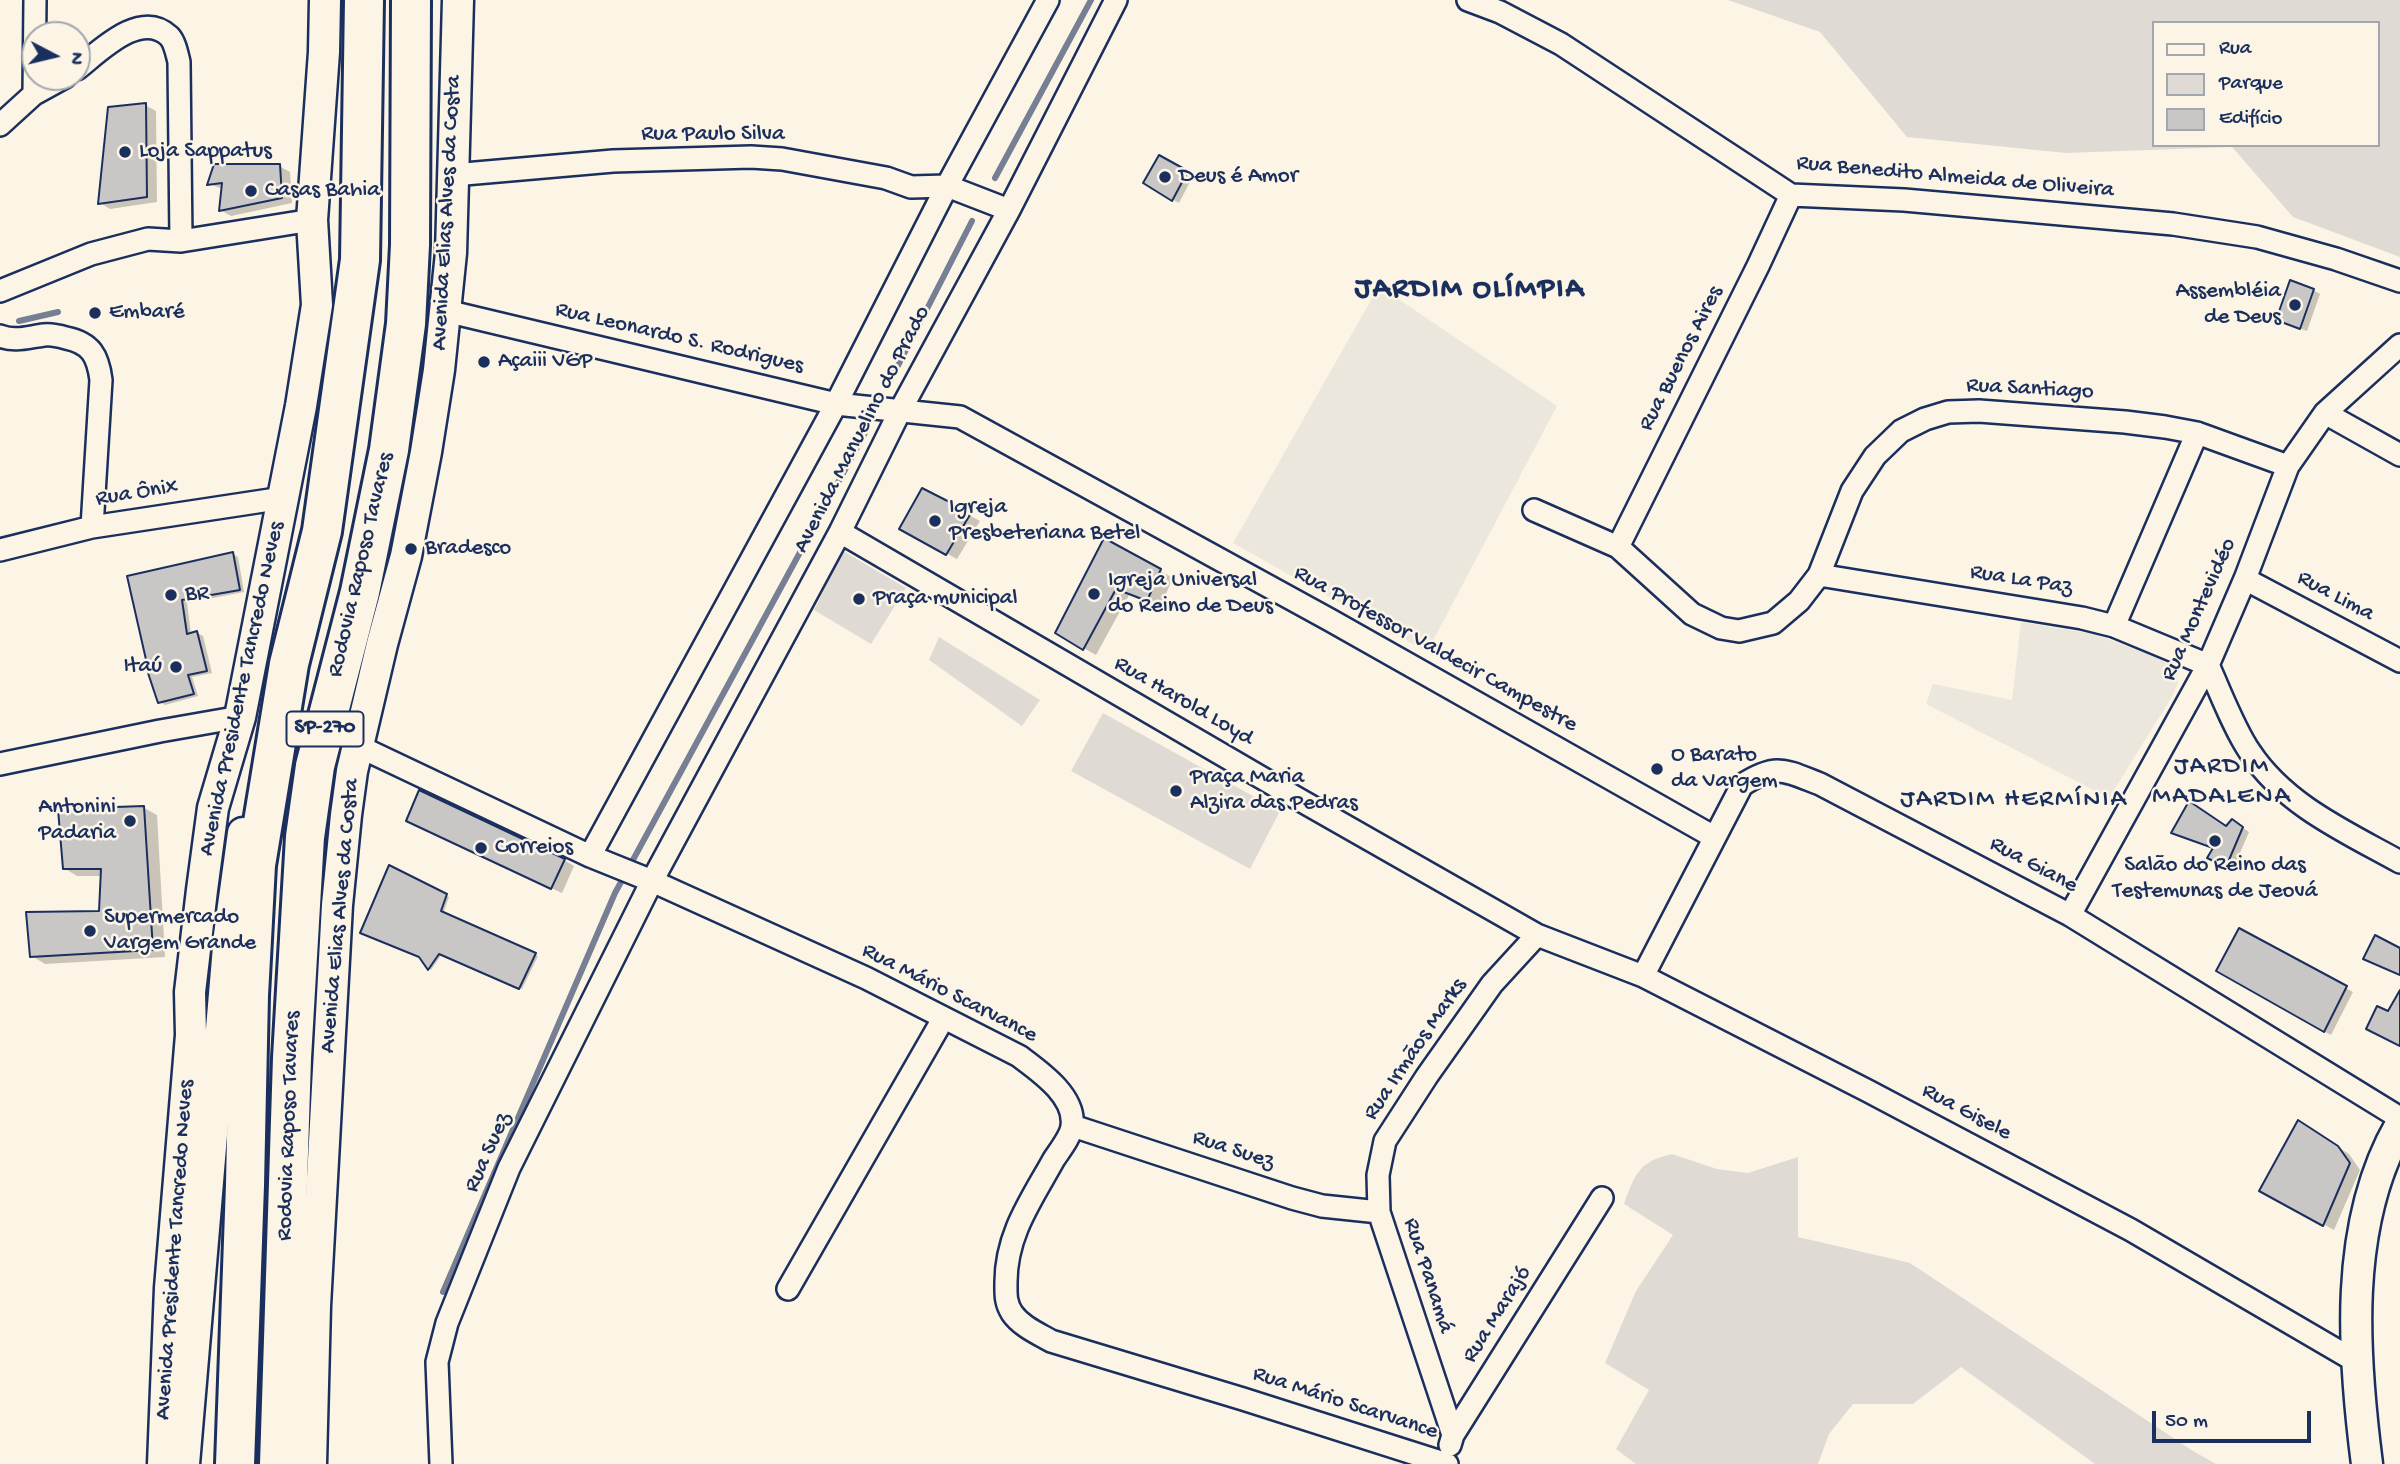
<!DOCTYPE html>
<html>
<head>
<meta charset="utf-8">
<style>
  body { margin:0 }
  #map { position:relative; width:2400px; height:1464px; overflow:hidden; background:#fcf5e5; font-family:"Gochi Hand",sans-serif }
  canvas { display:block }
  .legend { position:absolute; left:2152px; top:21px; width:228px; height:126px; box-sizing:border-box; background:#fcf5e5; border:2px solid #a2a6af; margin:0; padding:9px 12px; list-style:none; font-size:21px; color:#1b2f5e }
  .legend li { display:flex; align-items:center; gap:14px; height:35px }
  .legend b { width:35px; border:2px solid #a2a6af }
  .north { position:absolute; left:21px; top:21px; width:70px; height:70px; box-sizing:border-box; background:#fcf5e5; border:2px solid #a2a6af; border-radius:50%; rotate:97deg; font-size:19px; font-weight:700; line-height:28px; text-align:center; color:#1b2f5e }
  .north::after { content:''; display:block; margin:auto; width:24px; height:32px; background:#1b2f5e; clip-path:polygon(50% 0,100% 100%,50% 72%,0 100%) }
  .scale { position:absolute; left:2152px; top:1411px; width:159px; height:32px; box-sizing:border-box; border:4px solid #1b2f5e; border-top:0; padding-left:9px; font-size:21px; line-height:24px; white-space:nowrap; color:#1b2f5e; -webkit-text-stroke:5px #fcf5e5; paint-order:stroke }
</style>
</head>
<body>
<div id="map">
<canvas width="2400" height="1464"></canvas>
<ul class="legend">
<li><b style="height:9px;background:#fcf5e5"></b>Rua</li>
<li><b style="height:19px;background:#dfdbd4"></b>Parque</li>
<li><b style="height:19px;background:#c8c7c6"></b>Edifício</li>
</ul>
<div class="north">N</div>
<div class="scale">50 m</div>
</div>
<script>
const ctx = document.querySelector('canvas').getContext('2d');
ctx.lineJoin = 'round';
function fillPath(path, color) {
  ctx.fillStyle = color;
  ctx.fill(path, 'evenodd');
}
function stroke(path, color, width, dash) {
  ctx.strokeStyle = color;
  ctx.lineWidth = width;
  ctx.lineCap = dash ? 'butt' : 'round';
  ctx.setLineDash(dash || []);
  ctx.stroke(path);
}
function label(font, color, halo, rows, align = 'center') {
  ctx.font = font + ' "Gochi Hand",sans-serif';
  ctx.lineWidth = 5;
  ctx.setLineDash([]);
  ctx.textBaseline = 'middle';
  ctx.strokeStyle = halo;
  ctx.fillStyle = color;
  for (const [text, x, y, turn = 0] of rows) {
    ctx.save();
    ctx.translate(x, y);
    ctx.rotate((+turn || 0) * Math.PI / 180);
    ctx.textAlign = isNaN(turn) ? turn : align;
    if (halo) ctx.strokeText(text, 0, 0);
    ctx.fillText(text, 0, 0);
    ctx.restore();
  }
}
const built = new Path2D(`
  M1379,286l178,120 -130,246 -194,-109z
  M2021,622l73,12 66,24 16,13 2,11 -5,13 -64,103 -183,-94 7,-20 79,16z`);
const green = new Path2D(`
  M1728,0h672v257l-107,-40 -61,-70 -166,6 -159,-16 -87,-105zM2153,23h224v122h-224z
  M843,551l63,37 -35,56 -57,-34z
  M939,637l101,63 -18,26 -93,-66z
  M1103,713l177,98 -30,58 -179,-98z
  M1672,1154l45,15 31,4 50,-16v80l112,26 283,188 23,13h-121l-134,-97 -48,37h-60l-24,30 -11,30h-182l-20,-15 33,-59 -44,-27 31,-72 37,-56 -49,-31c11,-30 15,-43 48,-50z`);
const shadow = new Path2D(`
  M145,105l11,6 1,91 -47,7 -10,-6z
  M1159,157l34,19 -14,27 -34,-20z
  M279,166l11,6 2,31 -61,13 -11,-6 3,-21 -14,-5z
  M2313,290l7,4 -13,37 -29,-11z
  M923,490l57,31 -23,38 -55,-30z
  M1105,540l68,38 -13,29 -31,-12 -33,60 -39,-22z
  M233,554l5,3 6,35 -57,11 4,31 6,-1 6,3 9,37 -20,4 6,19 -33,9 -5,-3 -11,-37 -20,-88z
  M144,808l13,7 8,142 -120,7 -13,-8 69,-43 2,-37h-26l-13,-8z
  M2239,825l10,7 -16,37 -17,-8 -1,-12 -35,-13z
  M419,827l145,33 10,6 -12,27z
  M390,868l59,29 -6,17 95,42 -16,33 -80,-35 -11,16 -2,-2 -8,-11z
  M2239,931l114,61 -22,43 -28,-15z
  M2309,1129l40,25 11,16 -26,60 -73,-40z`);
const stream = new Path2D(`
  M995,178l96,-178
  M19,321l39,-9
  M887,387l85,-166
  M443,1292l172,-399 252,-464`);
const building = new Path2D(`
  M146,103l1,94 -49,7 10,-97z
  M1159,155l29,16 -16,30 -29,-18z
  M214,164h66l2,34 -63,13 3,-28 -15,2z
  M2290,280l24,9 -14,40 -24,-9z
  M922,488l49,25 -25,42 -47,-26z
  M1104,538l57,31 -14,32 -31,-12 -33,61 -28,-17z
  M233,552l7,38 -58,10 5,34 10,-3 10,40 -19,4 6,19 -36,9 -13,-39h2l-20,-88z
  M419,790l146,69 -14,30 -145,-68z
  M2189,801l37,25 6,-7 11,8 -17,40 -19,-9 6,-10 -42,-15z
  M144,806l9,144 -123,7 -4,-45 73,-1 2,-42h-38l-5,-60z
  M389,865l58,29 -6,17 95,42 -17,36 -80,-35 -11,16 -9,-13 -59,-24z
  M2239,928l108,58 -23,46 -108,-61z
  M2375,935l25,13v27l-37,-16z
  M2400,990v56l-34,-17 11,-23 11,5z
  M2298,1120l40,26 12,17 -27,63 -64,-35z`);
const street = new Path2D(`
  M1468,0l32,12 61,32 230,151 113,5 269,24 84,13 79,22 64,22
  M77,69c22,-17 63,-60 92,-33 6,6 8,18 10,26l2,179
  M34,94l1,-94
  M0,125l34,-31 31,-17
  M453,175l160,-14 138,-4 31,2 104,19 25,9 36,-1 62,24
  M0,291l91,-37 57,-15 33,2 131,-21
  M446,311l390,93 124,13 370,203 384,217
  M0,336c15,6 28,1 44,-1 7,-1 15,1 22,3 25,5 32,18 35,42l-9,147
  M2325,413l75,42
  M1534,510l84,37 74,67 29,14 18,3 34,-8 26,-22 20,-26 33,-84 23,-35 26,-25 24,-12 23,-7 31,-1 146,11 40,5 32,6 91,33
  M840,532l453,264 244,139 106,41 225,115 263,139 226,132
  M1618,547l140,-281 33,-71
  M0,550l92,-23 191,-29
  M1819,575l263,43 32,8 94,39
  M2245,579l155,82
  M2114,626l83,-193
  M2208,665c12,26 26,64 42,87 35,53 96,80 150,110
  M358,746l232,110 62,25 214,97 153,78c20,15 57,40 53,70 -1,10 -12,24 -18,33 -22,40 -48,75 -48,123 0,11 -1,20 6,31 9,13 25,20 39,28l192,58 204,65
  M0,764l160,-33 80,-14
  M590,856l246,-452 111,-218 101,-186
  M2070,915l138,-250 37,-86 43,-113 37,-53 75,-68
  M1643,976l99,-191c34,-22 42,-15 78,-1l250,131 330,203
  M1073,1126l219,72 30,8 57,6
  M788,1289l155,-270
  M1453,1435l-74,-223 -1,-37 7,-34 42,-65 65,-92 45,-49
  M1450,1445l3,-10 149,-237
  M441,1464l-4,-102 10,-39 62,-155 143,-287 188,-349 61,-123 108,-199 107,-210`);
const secondary = new Path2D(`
  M163,1464l7,-176 21,-253 -1,-43 12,-102 11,-82 27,-91 61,-311 16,-101 -5,-85 12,-168 1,-52
  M184,1464l45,-529 14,-102
  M311,1464l4,-158 22,-401 9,-90 6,-44 30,-127 24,-88 20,-104 13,-82 12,-117 7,-253
  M2367,1464c-14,-109 -24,-239 33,-338`);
const highway = new Path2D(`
  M235,1464l10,-279 4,-190 7,-130 33,-201 33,-133 38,-271 4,-260
  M279,1464l13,-406 13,-221 10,-71 45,-174 29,-142 17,-126 4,-79 1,-245`);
const markers = [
  [125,152,7,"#1b2f5e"],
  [1165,177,7,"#1b2f5e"],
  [251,191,7,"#1b2f5e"],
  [2295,305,7,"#1b2f5e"],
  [95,313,7,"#1b2f5e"],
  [484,362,7,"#1b2f5e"],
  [935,521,7,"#1b2f5e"],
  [411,549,7,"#1b2f5e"],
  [1094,594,7,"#1b2f5e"],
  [171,595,7,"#1b2f5e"],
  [859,599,7,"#1b2f5e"],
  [176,667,7,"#1b2f5e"],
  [1657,769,7,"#1b2f5e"],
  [1176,791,7,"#1b2f5e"],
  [130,821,7,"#1b2f5e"],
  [2215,841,7,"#1b2f5e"],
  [481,848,7,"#1b2f5e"],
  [90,931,7,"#1b2f5e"]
];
const shields = [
  [325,729,77]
];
const shieldNames = [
  ["SP-270",325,729]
];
const streetNames = [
  ["Rua Paulo Silva",713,135],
  ["Rua Benedito Almeida de Oliveira",1955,178,5],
  ["Avenida Elias Alves da Costa",448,213,-87],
  ["Rua Leonardo S. Rodrigues",679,339,13],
  ["Rua Buenos Aires",1682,359,-63],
  ["Rua Santiago",2030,390,3],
  ["Avenida Manuelino do Prado",863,430,-63],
  ["Rua Ônix",137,494,-9],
  ["Rodovia Raposo Tavares",362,565,-77],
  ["Rua La Paz",2021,581,9],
  ["Rua Lima",2335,597,28],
  ["Rua Montevidéo",2200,610,-66],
  ["Rua Professor Valdecir Campestre",1435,650,29],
  ["Avenida Presidente Tancredo Neves",243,689,-78],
  ["Rua Harold Loyd",1183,702,30],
  ["Rua Giane",2033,866,28],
  ["Avenida Elias Alves da Costa",341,916,-85],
  ["Rua Mário Scarvance",949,994,27],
  ["Rua Irmãos Marks",1416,1050,-56],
  ["Rua Gisele",1966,1113,28],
  ["Rodovia Raposo Tavares",290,1126,-88],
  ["Rua Suez",1233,1151,18],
  ["Rua Suez",489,1153,-66],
  ["Avenida Presidente Tancredo Neves",176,1250,-86],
  ["Rua Panamá",1427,1276,72],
  ["Rua Marajó",1498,1315,-58],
  ["Rua Mário Scarvance",1345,1404,18]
];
const poiNames = [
  ["Loja Sappatus",139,152],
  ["Deus é Amor",1179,177],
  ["Casas Bahia",265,191],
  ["Assembléia",2281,292,"right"],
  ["de Deus",2281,318,"right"],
  ["Embaré",109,313],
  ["Açaiii VGP",498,362],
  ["Igreja",949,508],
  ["Presbeteriana Betel",949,534],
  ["Bradesco",425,549],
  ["Igreja Universal",1108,581],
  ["do Reino de Deus",1108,607],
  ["BR",185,595],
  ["Praça municipal",873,599],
  ["Itaú",162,667,"right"],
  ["O Barato",1671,756],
  ["da Vargem",1671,782],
  ["Praça Maria",1190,778],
  ["Alzira das Pedras",1190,804],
  ["Antonini",116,808,"right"],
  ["Padaria",116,834,"right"],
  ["Correios",495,848],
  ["Salão do Reino das",2215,866,"center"],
  ["Testemunas de Jeová",2215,892,"center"],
  ["Supermercado",104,918],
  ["Vargem Grande",104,944]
];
const quarterNames = [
  ["JARDIM",2222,768],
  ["MADALENA",2222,798],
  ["JARDIM HERMÍNIA",2014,801]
];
const districtNames = [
  ["JARDIM OLÍMPIA",1470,291]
];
fillPath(built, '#ece7dc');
fillPath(green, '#dfdbd4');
fillPath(shadow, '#0003');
stroke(stream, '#767f94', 6);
fillPath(building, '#c8c7c6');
stroke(building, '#1b2f5e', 2);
stroke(street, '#1b2f5e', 26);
stroke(secondary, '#1b2f5e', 35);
stroke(highway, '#1b2f5e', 44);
stroke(street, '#fcf5e5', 21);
stroke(secondary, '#fcf5e5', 30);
stroke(highway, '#fcf5e5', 38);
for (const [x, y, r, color] of markers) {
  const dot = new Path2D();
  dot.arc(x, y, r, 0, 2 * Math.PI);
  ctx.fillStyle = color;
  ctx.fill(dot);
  stroke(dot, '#fcf5e5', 2.5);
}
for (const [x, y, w] of shields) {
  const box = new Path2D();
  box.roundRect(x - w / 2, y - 17.5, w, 35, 5);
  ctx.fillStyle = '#fcf5e5';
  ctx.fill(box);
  stroke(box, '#1b2f5e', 2);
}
label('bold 21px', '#1b2f5e', null, shieldNames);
label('23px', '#1b2f5e', '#fcf5e5', streetNames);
label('23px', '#1b2f5e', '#fcf5e5', poiNames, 'left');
ctx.letterSpacing = '2px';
label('26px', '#1b2f5e', '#fcf5e5', quarterNames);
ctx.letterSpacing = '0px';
ctx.letterSpacing = '2px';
label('bold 30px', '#1b2f5e', '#fcf5e5', districtNames);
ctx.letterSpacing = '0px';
</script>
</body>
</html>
